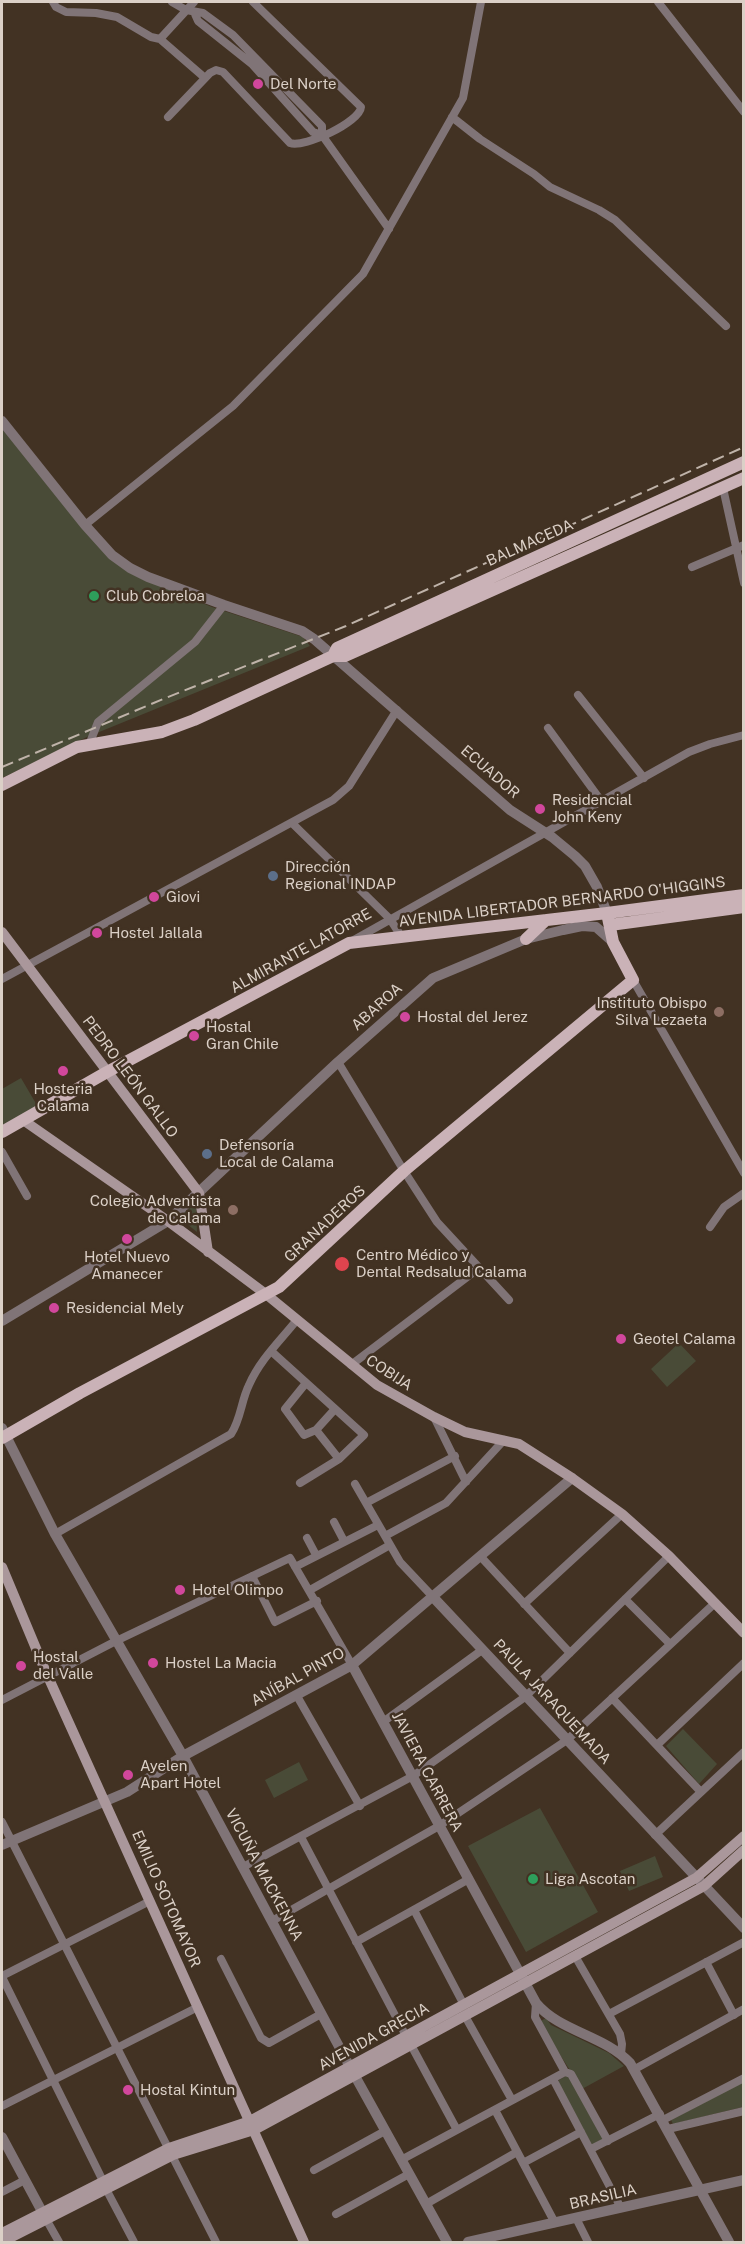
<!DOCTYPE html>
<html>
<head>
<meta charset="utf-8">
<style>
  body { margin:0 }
  #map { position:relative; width:745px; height:2244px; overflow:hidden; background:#423223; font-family:"Public Sans",sans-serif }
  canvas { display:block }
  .frame { position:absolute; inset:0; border:3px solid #dbd0c7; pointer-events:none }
</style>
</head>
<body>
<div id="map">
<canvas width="745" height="2244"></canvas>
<div class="frame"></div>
</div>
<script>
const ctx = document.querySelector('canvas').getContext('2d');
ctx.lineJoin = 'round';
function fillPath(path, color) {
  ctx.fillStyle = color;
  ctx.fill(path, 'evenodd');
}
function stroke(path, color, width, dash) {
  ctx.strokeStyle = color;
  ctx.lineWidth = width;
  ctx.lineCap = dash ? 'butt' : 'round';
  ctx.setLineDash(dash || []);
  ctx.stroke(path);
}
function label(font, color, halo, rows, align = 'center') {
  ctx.font = font + ' "Public Sans",sans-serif';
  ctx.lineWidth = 5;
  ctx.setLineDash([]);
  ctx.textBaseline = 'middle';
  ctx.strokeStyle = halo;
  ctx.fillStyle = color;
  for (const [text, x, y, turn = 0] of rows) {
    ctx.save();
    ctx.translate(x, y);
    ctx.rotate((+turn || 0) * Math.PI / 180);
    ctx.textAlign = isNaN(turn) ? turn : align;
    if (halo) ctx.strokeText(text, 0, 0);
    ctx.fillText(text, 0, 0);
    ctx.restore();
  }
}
const green = new Path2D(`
  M2,427l111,133 46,25 53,22 91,30 7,9 -223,91 -85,41z
  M21,1078l17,29 -36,20v-38z
  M196,1203l1,29 -19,-15z
  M679,1343l17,18 -29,26 -16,-18z
  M683,1729l34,35 -18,20 -33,-38z
  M299,1762l9,18 -34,18 -9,-18z
  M540,1808l58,104 -72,40 -58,-106z
  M655,1856l8,21 -34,14 -9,-20z
  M546,2018l5,7 58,28 15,13 -42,23 -43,-67z
  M566,2076l5,2 34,60 -13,7 -34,-62 1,-3z
  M743,2082v25l-70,17 -2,-4z`);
const minor = new Path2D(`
  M53,2l3,5 10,5 30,1 21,4 34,20 9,2 45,39
  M172,2l14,8 17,3 30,22 89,91v9
  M658,2l86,110
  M194,12l4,9 54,43 61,68 9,3 67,94
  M160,39l34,-37
  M168,117l42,-44 6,-3 7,2 67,71c15,5 70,-21 71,-36l-108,-105
  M452,117l28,22 54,35 16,13 49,23 16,10 111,106
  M723,488l21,95
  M85,525l148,-119 130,-132 100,-176 18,-96
  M692,567l52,-22
  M578,695l66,83
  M548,728l54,74
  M89,745l9,-23 97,-80 29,-37
  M293,824l97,95 11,17
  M352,941l337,-189 21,-8 34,-9
  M2,979l331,-179 16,-14 48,-76
  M633,980l111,193
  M338,1062l66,109 33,51 72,78
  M2,1152l25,44
  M710,1227l14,-20 20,-14
  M271,1351l93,84 -25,24 -39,24
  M351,1365l128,-97
  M306,1383l-21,26 19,26 12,-5 23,29
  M434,1417l32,65
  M316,1430l19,-21
  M355,1484l45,78 33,35
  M366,1503l89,-47
  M334,1522l10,19
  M55,1534l176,-100c10,-15 10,-33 18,-49 11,-25 30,-43 47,-64
  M385,1536l61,-33 58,-63
  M307,1538l9,17
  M481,1557l89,96
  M295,1567l83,-42
  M252,1576l23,46 42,-21
  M310,1590l80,-45
  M625,1599l45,45
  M524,1604l98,-90
  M297,1696l63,110
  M612,1698l88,93
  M2,1700l114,-59 174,-83 62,107
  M383,1722l99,-72
  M657,1745l87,-82
  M2,1822l214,420
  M655,1835l89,-83
  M301,1837l105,199
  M243,1867l170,-91 112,-79 144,-141
  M414,1910l50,95
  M272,1921l167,-95 128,-86 148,-137
  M356,1942l113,-63
  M575,1956l45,78 2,10 -1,10
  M221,1959l40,79 8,5 52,-29
  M706,1962l28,53
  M2,1976l148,-75
  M2,1977l101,204
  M536,2003l-1,14 30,55
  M609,2014l135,-72
  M465,2016l47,84
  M411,2045l46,85
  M635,2069l109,-60
  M565,2072l6,2 37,67
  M553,2079l68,129
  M2,2106l196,-99
  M495,2110l60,113
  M663,2120l81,-42
  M668,2129l76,-18
  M591,2149l69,-35
  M401,2160l164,-88
  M523,2163l58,-31
  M314,2170l71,-39
  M106,2189l28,53
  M2,2192l23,-12
  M426,2204l91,-52
  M336,2214l73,-40
  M576,2218l12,24
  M46,2219l13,23`);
const tertiary = new Path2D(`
  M2,421l83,104 27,30 18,13 18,9 76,28 78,26 12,8 196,171 42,27 23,19 10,10 12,21 10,26
  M2,1321l166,-100 170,-159 95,-84 93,-39 37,-9 19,-4 14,1 17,15
  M2,1428l53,106 128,222 167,311 97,175
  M433,1597l311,331
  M352,1665l184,338c24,29 68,32 94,60l99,179
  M2,1845l125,-53 56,-36 169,-91 220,-187
  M2,2137l44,82
  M468,2242l276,-62`);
const secondary = new Path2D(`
  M2,932l197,261 9,59
  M23,1120l145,101 99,74 110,90 57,32 31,15 54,12 53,34 50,36 47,42 75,77
  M2,1567l43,103 259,572
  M2,2233l167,-85 81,-27 446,-243 48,-42
  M2,2242l171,-87 81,-25 450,-244 40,-36`);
const primary = new Path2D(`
  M333,656l4,-8 407,-186
  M2,785l75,-38 85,-15 32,-12 139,-64h12l399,-178
  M610,925l134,-18
  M526,939l20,-19
  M2,1132l105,-60 242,-129 258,-30 137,-18
  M2,1438l78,-45 199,-106 125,-116 229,-191 -20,-38 -6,-29`);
const rail = new Path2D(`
  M2,767l161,-68 183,-73 398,-179`);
const markers = [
  [258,84,6,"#d1479c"],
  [94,596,6,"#2e9e5b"],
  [540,809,6,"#d1479c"],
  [273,876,6,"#5c6f8a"],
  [154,897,6,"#d1479c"],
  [97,933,6,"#d1479c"],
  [719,1012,6,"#8d6e63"],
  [405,1017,6,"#d1479c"],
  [194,1036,6,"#d1479c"],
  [63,1071,6,"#d1479c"],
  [207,1154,6,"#5c6f8a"],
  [233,1210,6,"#8d6e63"],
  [127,1239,6,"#d1479c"],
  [342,1264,8,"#e0444e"],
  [54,1308,6,"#d1479c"],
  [621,1339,6,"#d1479c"],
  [180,1590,6,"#d1479c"],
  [153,1663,6,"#d1479c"],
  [21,1666,6,"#d1479c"],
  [128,1775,6,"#d1479c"],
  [533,1879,6,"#2e9e5b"],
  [128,2090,6,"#d1479c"]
];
const poiNames = [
  ["Del Norte",270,84],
  ["Club Cobreloa",106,596],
  ["Residencial",552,800],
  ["John Keny",552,817],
  ["Dirección",285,867],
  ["Regional INDAP",285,884],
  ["Giovi",166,897],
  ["Hostel Jallala",109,933],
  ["Instituto Obispo",707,1003,"right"],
  ["Silva Lezaeta",707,1020,"right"],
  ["Hostal del Jerez",417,1017],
  ["Hostal",206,1027],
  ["Gran Chile",206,1044],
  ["Hosteria",63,1089,"center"],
  ["Calama",63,1106,"center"],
  ["Defensoría",219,1145],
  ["Local de Calama",219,1162],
  ["Colegio Adventista",221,1201,"right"],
  ["de Calama",221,1218,"right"],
  ["Centro Médico y",356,1255],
  ["Dental Redsalud Calama",356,1272],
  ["Hotel Nuevo",127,1257,"center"],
  ["Amanecer",127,1274,"center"],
  ["Residencial Mely",66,1308],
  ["Geotel Calama",633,1339],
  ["Hotel Olimpo",192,1590],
  ["Hostal",33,1657],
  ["del Valle",33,1674],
  ["Hostel La Macia",165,1663],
  ["Ayelen",140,1766],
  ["Apart Hotel",140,1783],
  ["Liga Ascotan",545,1879],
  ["Hostal Kintun",140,2090]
];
const streetNames = [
  ["BALMACEDA",530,543,-24],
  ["ECUADOR",490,772,41],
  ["AVENIDA LIBERTADOR BERNARDO O'HIGGINS",562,902,-7],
  ["ALMIRANTE LATORRE",301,951,-29],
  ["ABAROA",377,1007,-42],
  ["PEDRO LEÓN GALLO",130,1077,53],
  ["GRANADEROS",325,1224,-43],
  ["COBIJA",389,1373,33],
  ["ANÍBAL PINTO",298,1677,-29],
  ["PAULA JARAQUEMADA",552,1702,47],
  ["JAVIERA CARRERA",427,1772,62],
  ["VICUÑA MACKENNA",264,1875,62],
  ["EMILIO SOTOMAYOR",166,1899,66],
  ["AVENIDA GRECIA",374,2037,-29],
  ["BRASILIA",603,2197,-13]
];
fillPath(green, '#494b37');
stroke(minor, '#807477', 8);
stroke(tertiary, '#807477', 10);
stroke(secondary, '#aa979b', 10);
stroke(primary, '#cab2b7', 12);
stroke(rail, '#bfb3a9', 2, [12, 6]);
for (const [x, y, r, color] of markers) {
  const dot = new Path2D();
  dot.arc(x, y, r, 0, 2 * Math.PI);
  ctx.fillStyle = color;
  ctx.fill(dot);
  stroke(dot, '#423223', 2);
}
label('15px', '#dbd0c7', '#423223', poiNames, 'left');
label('15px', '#dbd0c7', '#423223', streetNames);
</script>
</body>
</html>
